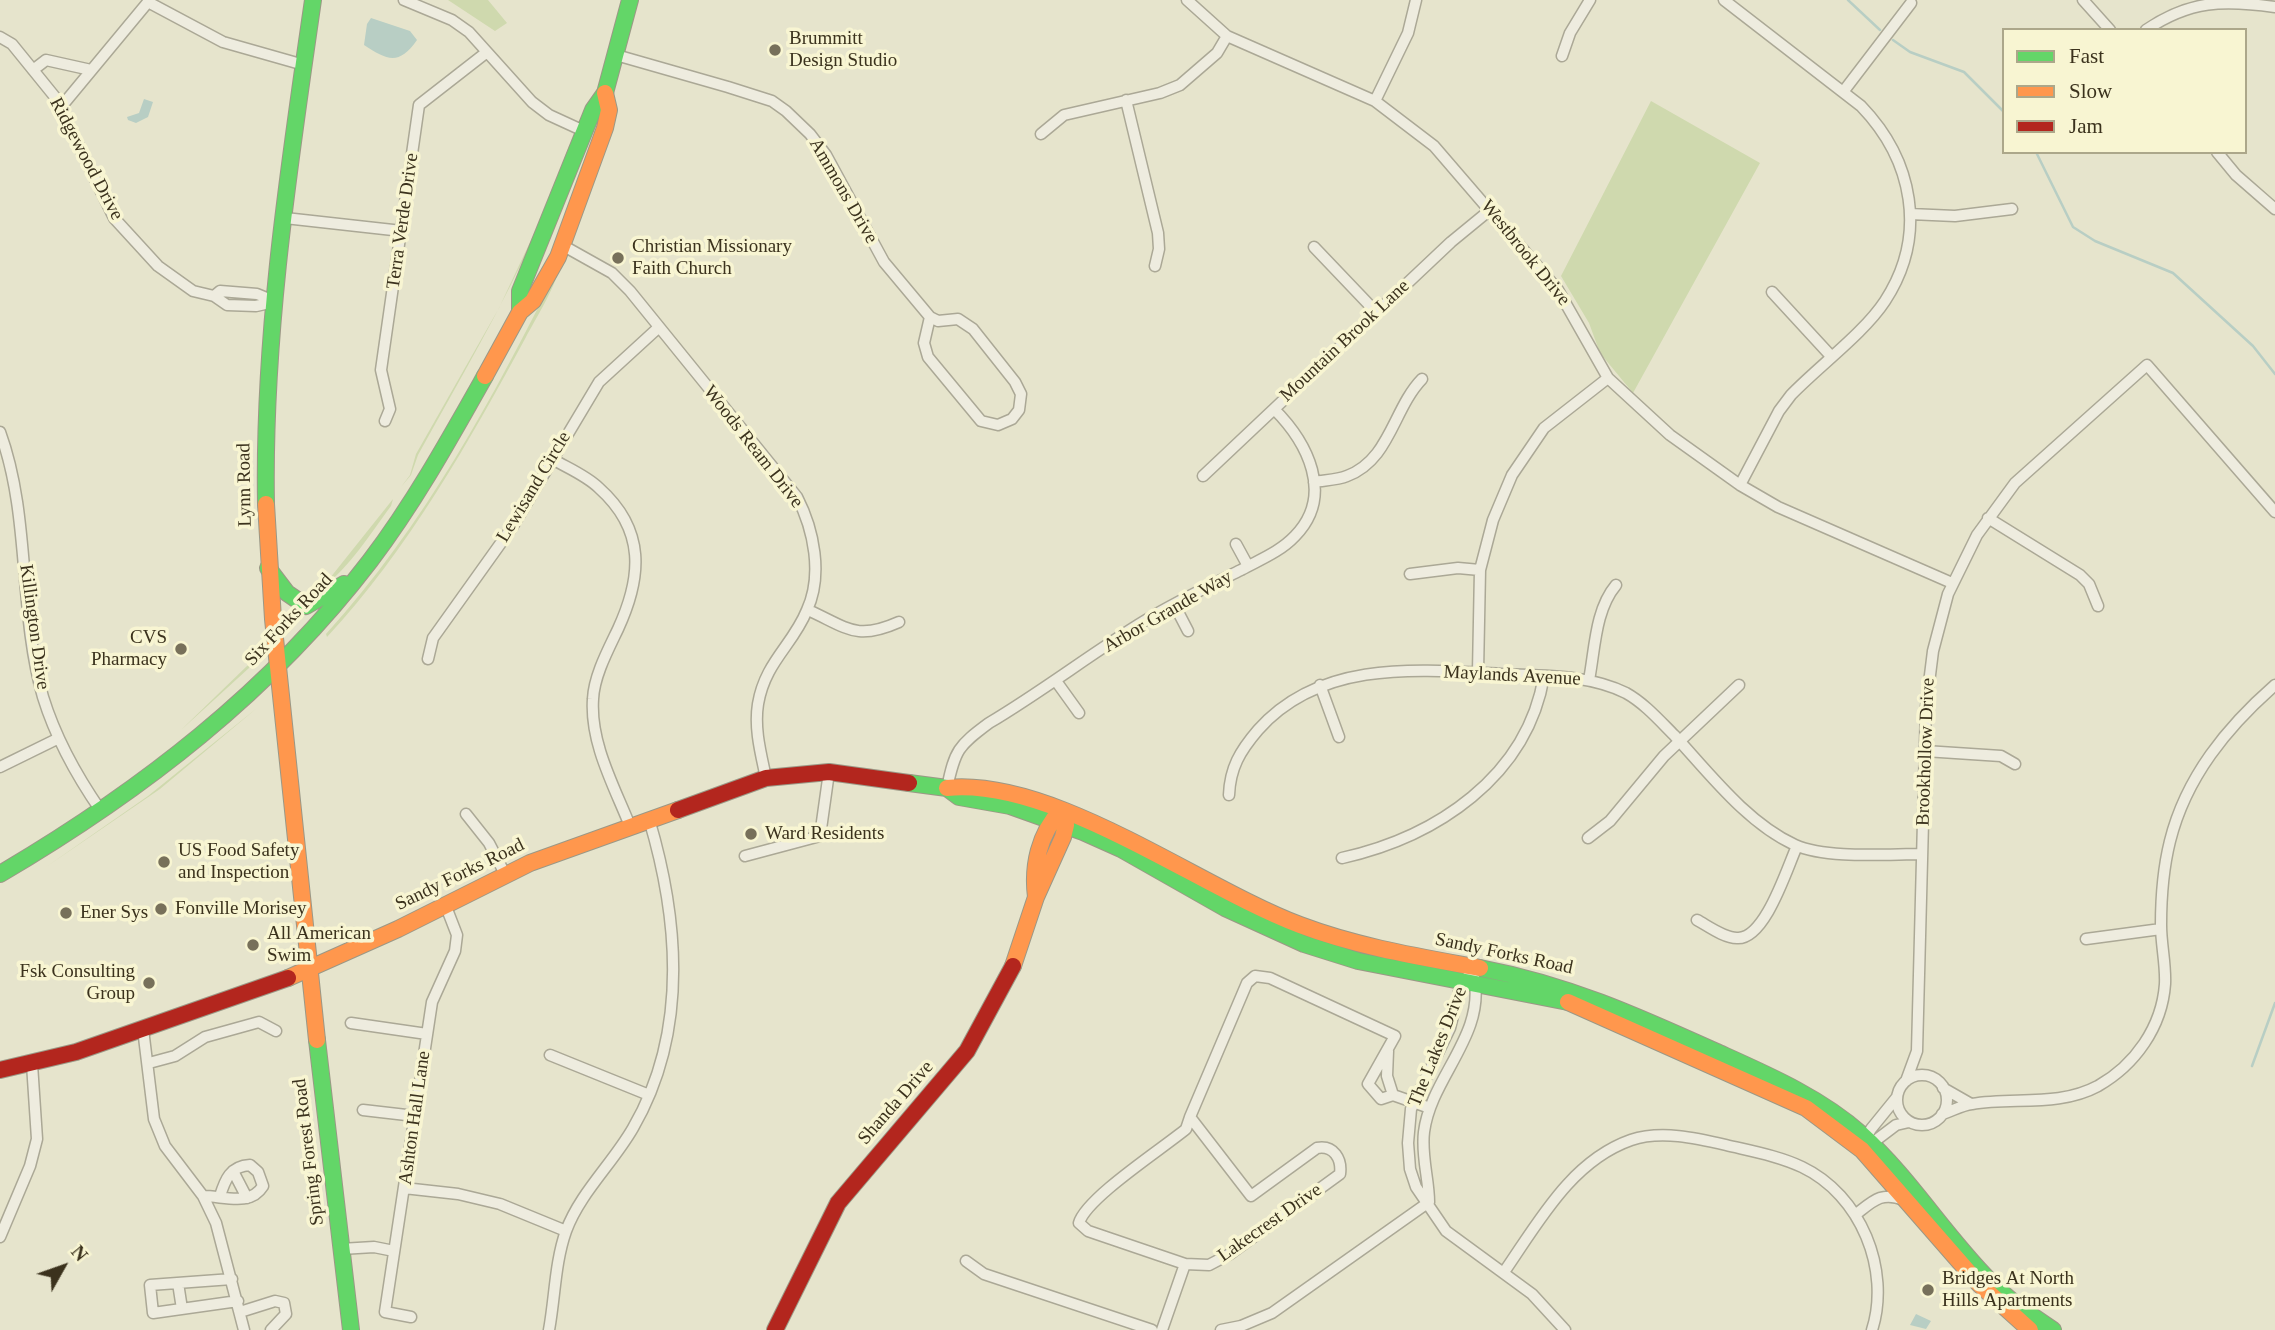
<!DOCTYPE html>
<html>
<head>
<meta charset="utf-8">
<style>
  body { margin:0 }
  #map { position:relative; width:2275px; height:1330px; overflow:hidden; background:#e6e4cc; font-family:"Times New Roman",serif }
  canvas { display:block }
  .legend { position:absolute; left:2002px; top:28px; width:245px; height:126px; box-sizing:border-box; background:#f8f5d2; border:2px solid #aca78a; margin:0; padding:9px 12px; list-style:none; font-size:21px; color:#3b321d }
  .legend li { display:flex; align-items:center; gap:14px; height:35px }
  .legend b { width:35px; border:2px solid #aca78a }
  .north { position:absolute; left:28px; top:1232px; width:70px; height:70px; -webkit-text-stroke:5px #f8f5d2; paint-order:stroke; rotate:50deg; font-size:19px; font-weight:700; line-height:28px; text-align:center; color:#3b321d }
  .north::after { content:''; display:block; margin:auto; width:24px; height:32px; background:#3b321d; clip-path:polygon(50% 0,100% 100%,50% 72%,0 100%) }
</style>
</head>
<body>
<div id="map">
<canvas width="2275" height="1330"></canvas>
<ul class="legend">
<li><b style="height:9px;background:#63d668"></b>Fast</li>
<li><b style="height:9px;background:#ff974d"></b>Slow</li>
<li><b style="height:9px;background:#b3261e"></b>Jam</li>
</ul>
<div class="north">N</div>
</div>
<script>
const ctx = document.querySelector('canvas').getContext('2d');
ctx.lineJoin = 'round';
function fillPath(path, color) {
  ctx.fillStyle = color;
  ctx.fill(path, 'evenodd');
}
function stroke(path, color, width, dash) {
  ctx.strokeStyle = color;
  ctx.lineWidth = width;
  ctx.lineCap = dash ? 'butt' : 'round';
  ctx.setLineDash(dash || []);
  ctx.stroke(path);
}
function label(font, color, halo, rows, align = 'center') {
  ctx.font = font + ' "Times New Roman",serif';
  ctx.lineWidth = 7;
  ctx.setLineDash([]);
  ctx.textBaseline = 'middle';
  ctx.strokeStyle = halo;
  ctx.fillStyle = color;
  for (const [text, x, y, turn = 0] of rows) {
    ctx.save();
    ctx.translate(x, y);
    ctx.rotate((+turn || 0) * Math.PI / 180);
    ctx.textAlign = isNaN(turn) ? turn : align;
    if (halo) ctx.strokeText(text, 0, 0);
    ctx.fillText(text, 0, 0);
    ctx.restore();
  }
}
const green = new Path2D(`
  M448,0h40l19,23 -12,8z
  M1651,101l109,62 -127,230 -33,-40 -11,-30 -28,-47z
  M570,143c-6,31 -21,61 -34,90 -35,76 -77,148 -118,222l-7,20 -10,12 9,-12 6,-21 83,-146 47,-100z
  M559,266c0,15 -24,54 -33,71 -57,105 -118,213 -199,300l-1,-3c98,-108 168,-237 233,-368z
  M393,499l-2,7c-21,28 -41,61 -69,82z
  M253,661l-4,7 -68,62 67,-65z
  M257,708l-97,81 -114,78 102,-71z`);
const water = new Path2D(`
  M371,18l39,13 7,9c-18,26 -30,20 -53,5l3,-21z
  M144,99l9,3 -5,15 -12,6 -8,-3 -1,-3 12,-4z
  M1916,1314l15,7 -5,8 -16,-4z`);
const stream = new Path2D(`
  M1848,0l32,30
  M1893,40l17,12 54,20 40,40
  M2036,152l37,75 22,14 78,32 80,73 22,28
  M2252,1066l23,-63`);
const street = new Path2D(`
  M404,0l48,20 17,12 63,70 17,13 37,17
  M1187,0l40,36 148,65 59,45 124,144 50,88 62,57 70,50 38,22 174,76
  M1724,0l137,106c52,54 67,129 24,195 -21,32 -66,65 -94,94l-12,16 -39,74
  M2083,0l27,30
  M2146,30c44,-30 78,-30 129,-23
  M0,37l12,7 43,53 59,121 44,48 35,25 21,5 13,9 29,1 18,-4
  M616,55l112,32 44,14 14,10 24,23 16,21 58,107 46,55 8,4 20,-2 15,10 42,53 6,12 -2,16 -7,9 -14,6 -17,-4 -53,-64 -4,-14 6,-26
  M1562,56l8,-23 20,-33
  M33,70l13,-10 45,10
  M1843,92l68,-89
  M1126,100l32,133 1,16 -4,17
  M1375,101l33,-68 8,-33
  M61,107l87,-105 75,40 81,23
  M1041,134l23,-19 96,-22 20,-8 37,-32 10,-17
  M2217,152l19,23 39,34
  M1910,214l45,2 57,-7
  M285,218l117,13
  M562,245l50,28 18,18 167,206c17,33 26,78 10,113 -14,35 -42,52 -49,94 -4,25 3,50 8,74
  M1314,247l62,65
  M1772,292l58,63
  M214,296l6,-5 37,3 17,7
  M385,421l5,-12 -9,-39 38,-265 68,-53
  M0,432c31,85 18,178 43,265 13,42 33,78 58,114
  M554,460c14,8 33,16 45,28 47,42 43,89 19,141 -10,21 -24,47 -25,70 -3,44 21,87 37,127
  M1203,476l248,-234 39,-32
  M1314,482c11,-2 23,-2 33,-6 43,-16 46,-67 75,-97
  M1988,518l92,57 9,9 9,22
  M1236,544l12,22
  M1410,574l48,-6 22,2
  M1175,606l13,25
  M808,610c40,18 48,31 91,12
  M428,659l5,-21 80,-112 86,-144 59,-54
  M1478,672l2,-102 13,-50 19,-45 32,-47 64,-50
  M1589,680c6,-31 6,-70 27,-95
  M1056,681l23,32
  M1320,685l19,52
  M1925,751l76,5 14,8
  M0,767l57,-28
  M947,788c8,-38 11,-42 42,-65 54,-32 104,-71 157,-103 30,-18 63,-34 95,-50 18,-10 39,-18 54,-34 40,-41 12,-94 -21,-127
  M1229,795c1,-27 11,-44 29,-65 62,-70 158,-61 243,-56 42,2 87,0 125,19 18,10 33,27 48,42 35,38 73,88 121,110 32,14 91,9 127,9
  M466,814l23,29 16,31
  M1588,838l22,-17 54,-65 75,-71
  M745,856l75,-20 9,-64
  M1342,858c94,-21 185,-81 202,-182
  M1697,920c11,6 27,18 40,18 28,2 50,-70 60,-92
  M2086,939l75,-10
  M1468,976l-9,16 -9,36 -39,81 -3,34 2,26 6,18 30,44 86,63 33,36
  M351,1023l76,11
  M143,1029l11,90 11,27 38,50 13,27 28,107
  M1388,1051l-1,25 6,19
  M550,1055l99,40
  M149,1063l26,-7 30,-19 54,-15 17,9
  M1897 1100a25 25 0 1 1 50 0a25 25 0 1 1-50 0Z
  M1906,1081l11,-30 9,-344 7,-56 15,-57 29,-59 38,-52 132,-118 128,147
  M1943,1088l28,16
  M363,1110l52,6
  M1942,1114c10,-3 20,-9 30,-10 42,-7 87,3 126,-18 37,-21 64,-59 67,-102 1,-20 -4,-39 -4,-59 0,-29 2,-56 9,-84 16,-64 57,-114 105,-156
  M1863,1144l8,-15 26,-32
  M1867,1147l29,-22 13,-3
  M233,1171l14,27
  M404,1188l54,6 42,10 66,27
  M203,1196c21,0 47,11 60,-10l-5,-14 -8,-7c-20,1 -25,15 -30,31
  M1429,1202c0,-23 -8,-46 -5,-70 7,-55 62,-97 50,-155
  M1855,1215c18,-14 26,-24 49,-15
  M0,1237l30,-71 7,-27 -5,-75
  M341,1249l33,-2 20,4
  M966,1261l18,13 168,56
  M1185,1264l-97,-33 -9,-8c7,-25 83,-74 107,-94l4,-12
  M1504,1272c34,-49 67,-111 127,-132 30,-10 65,-2 95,5 25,6 53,11 76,22 59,28 89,103 70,163
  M232,1279l-82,6 3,28 85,-12
  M178,1283l4,26
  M240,1312l35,-11 9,2 2,11 -15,16
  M411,1317l-26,-5 47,-310 23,-51 2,-16 -12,-31
  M549,1330c6,-33 6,-68 17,-99 14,-38 47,-68 67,-103 55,-95 46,-208 16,-309
  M1162,1330l23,-66 24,1 21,-11 110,-80c2,-15 -6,-29 -23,-26l-66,48 -61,-79 57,-134 8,-7 15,2 125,58 -27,48 13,15 12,-4 37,13
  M1221,1330l20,-4 31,-13 157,-111`);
const fast = new Path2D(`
  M520,312v-21l73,-181 12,-17 25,-93
  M266,504c-3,-169 23,-337 47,-504
  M268,568l19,25 19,13 38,-22
  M909,783l38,5 12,9 51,9 73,26 38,17 104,59 79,36 54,17 210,41
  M0,874c141,-83 270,-182 370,-313 44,-58 79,-121 115,-185
  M1480,968c89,17 157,48 239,85 49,22 102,45 142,81 49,44 83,101 129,147 19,20 41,34 63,49
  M317,1040l34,290`);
const slow = new Path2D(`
  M485,376l35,-64 13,-11 25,-44 47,-129 4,-18 -4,-17
  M266,504l7,115 44,421
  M947,788c106,-11 252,99 353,137 58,22 120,32 180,43
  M1013,966l23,-69 27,-60 3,-12 -5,-15c-22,24 -29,56 -25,87
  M288,978l110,-49 132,-66 148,-53
  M1568,1002l238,106 56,42 117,134 51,46`);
const jam = new Path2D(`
  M678,810l88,-32 63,-6 80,11
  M0,1070l76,-18 212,-74
  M775,1330l63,-127 129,-152 46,-85`);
const markers = [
  [775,50,7,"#77705a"],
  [618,258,7,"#77705a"],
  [181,649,7,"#77705a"],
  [751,834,7,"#77705a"],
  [164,862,7,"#77705a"],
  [161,909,7,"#77705a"],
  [66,913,7,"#77705a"],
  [253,945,7,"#77705a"],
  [149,983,7,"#77705a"],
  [1928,1290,7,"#77705a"]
];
const poiNames = [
  ["Brummitt",789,39],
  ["Design Studio",789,61],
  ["Christian Missionary",632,247],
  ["Faith Church",632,269],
  ["CVS",167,638,"right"],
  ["Pharmacy",167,660,"right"],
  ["Ward Residents",765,834],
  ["US Food Safety",178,851],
  ["and Inspection",178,873],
  ["Fonville Morisey",175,909],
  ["Ener Sys",80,913],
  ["All American",267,934],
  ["Swim",267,956],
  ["Fsk Consulting",135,972,"right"],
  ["Group",135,994,"right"],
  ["Bridges At North",1942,1279],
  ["Hills Apartments",1942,1301]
];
const streetNames = [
  ["Ridgewood Drive",86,159,62],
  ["Ammons Drive",843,191,60],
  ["Terra Verde Drive",403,221,-82],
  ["Westbrook Drive",1525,253,51],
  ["Mountain Brook Lane",1345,341,-43],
  ["Woods Ream Drive",753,447,52],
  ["Lynn Road",245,485,-91],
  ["Lewisand Circle",534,487,-59],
  ["Arbor Grande Way",1168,612,-30],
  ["Six Forks Road",289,620,-47],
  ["Killington Drive",34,627,82],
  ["Maylands Avenue",1512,676,3],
  ["Brookhollow Drive",1926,752,-88],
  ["Sandy Forks Road",460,875,-26],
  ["Sandy Forks Road",1504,954,12],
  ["The Lakes Drive",1438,1047,-68],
  ["Shanda Drive",896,1103,-49],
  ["Ashton Hall Lane",415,1118,-82],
  ["Spring Forest Road",309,1152,-97],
  ["Lakecrest Drive",1270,1223,-35]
];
fillPath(green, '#cfd9ae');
fillPath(water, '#b8cec4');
stroke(stream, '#b8cec4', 2.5);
stroke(street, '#aba896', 13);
stroke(fast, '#9b9886', 18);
stroke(slow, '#9b9886', 18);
stroke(jam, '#9b9886', 18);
stroke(street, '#eeecdf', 10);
stroke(fast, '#63d668', 16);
stroke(slow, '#ff974d', 16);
stroke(jam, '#b3261e', 16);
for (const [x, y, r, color] of markers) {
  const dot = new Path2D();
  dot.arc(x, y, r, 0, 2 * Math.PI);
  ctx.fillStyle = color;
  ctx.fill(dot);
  stroke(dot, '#f8f5d2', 2.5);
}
label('19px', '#3b321d', '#f8f5d2', poiNames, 'left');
label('19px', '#3b321d', '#f8f5d2', streetNames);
</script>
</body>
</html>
